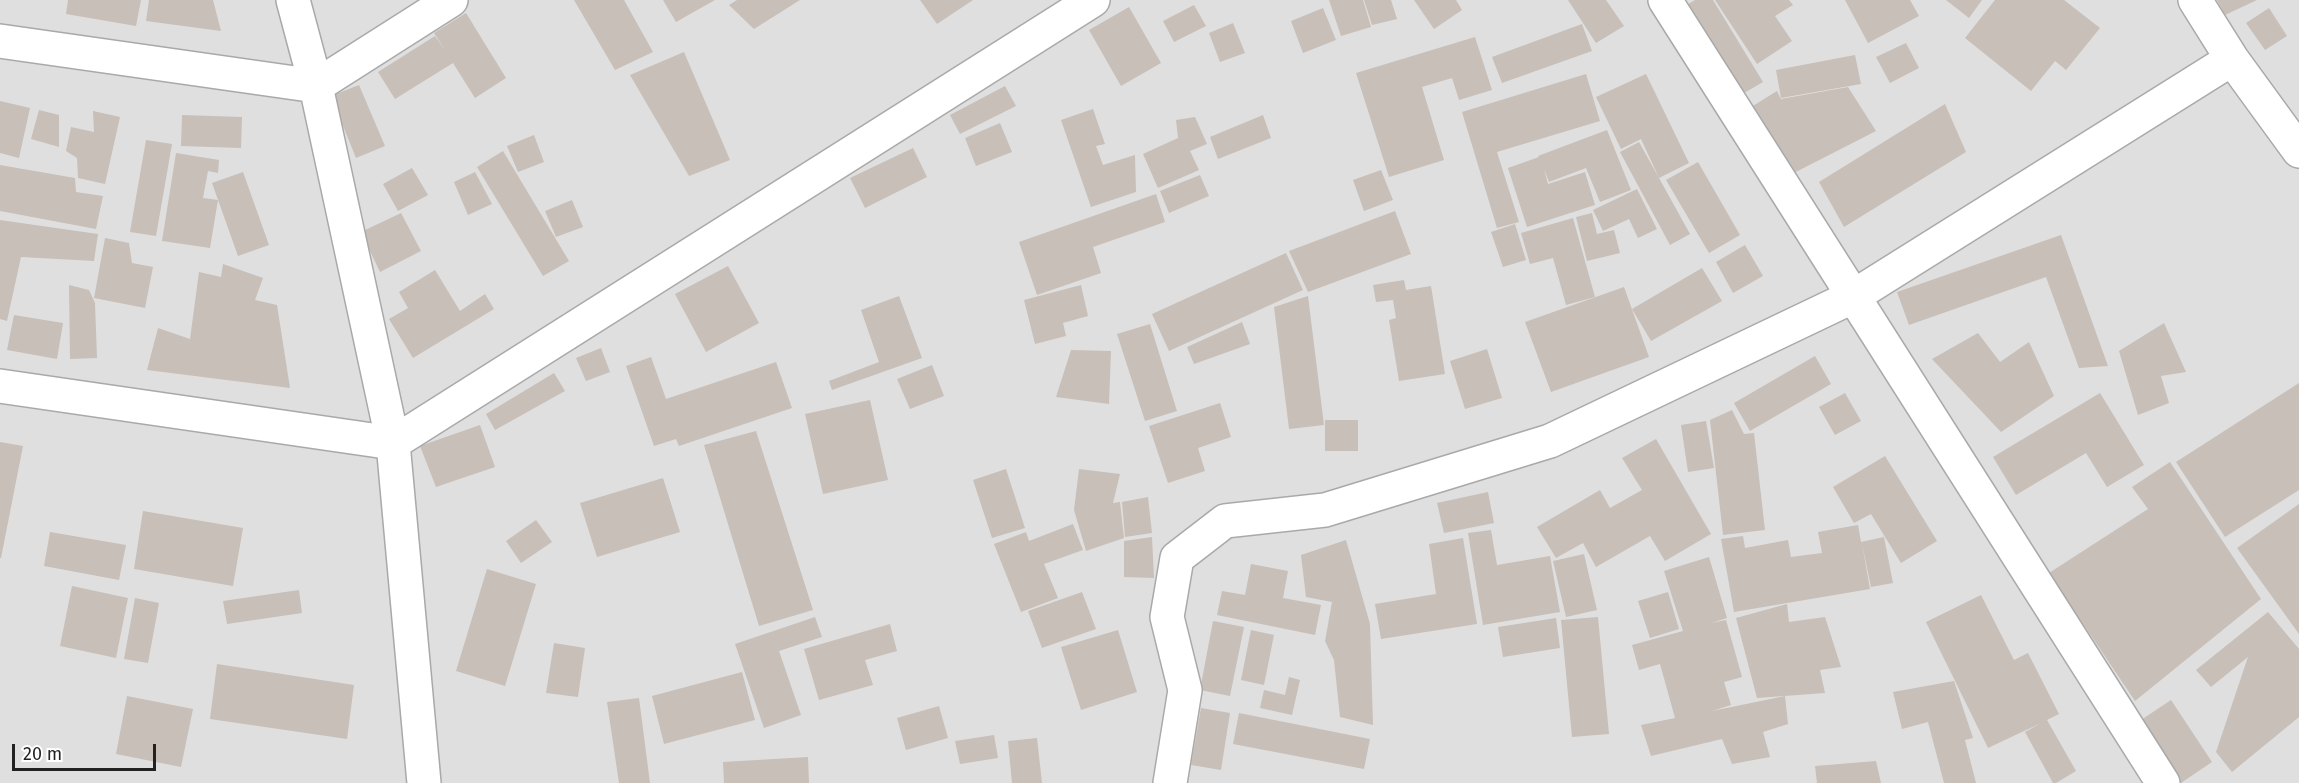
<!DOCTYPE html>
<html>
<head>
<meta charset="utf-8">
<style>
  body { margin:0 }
  #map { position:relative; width:2299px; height:783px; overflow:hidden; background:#f2efe9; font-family:"Fira Sans",sans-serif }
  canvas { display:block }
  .scale { position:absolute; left:12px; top:744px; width:144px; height:27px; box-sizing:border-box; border:3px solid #222; border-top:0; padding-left:8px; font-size:18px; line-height:21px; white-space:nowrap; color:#222; -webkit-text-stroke:4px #fff; paint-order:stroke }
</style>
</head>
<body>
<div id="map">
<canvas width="2299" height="783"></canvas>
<div class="scale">20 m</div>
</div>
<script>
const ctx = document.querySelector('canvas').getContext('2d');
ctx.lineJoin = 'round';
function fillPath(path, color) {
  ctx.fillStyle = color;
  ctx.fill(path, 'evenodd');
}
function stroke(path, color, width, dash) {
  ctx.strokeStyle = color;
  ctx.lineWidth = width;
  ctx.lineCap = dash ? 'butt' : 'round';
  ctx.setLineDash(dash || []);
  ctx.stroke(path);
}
const residential = new Path2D(`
  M0,0h2299v783h-2299z`);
const building = new Path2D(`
  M68,0h73l-5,26 -70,-12z
  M149,0h64l8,31 -75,-10z
  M574,0h50l29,52 -38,18z
  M663,0h52l-39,22z
  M737,0h63l-46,29 -25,-24z
  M920,0h53l-36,24z
  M1329,0h34l8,27 -30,9z
  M1364,0h27l6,19 -25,6z
  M1414,0h42l6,10 -28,19z
  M1568,0h38l18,26 -28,17z
  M1695,0h18l50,82 -24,14 -54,-90z
  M1715,0h74l4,5 -18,11 17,25 -35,23z
  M1845,0h65l9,16 -51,27z
  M1946,0h36l-13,18z
  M1995,0h69l36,28 -34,42 -11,-9 -24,30 -66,-53z
  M2217,0h40l-32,15z
  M1194,5l12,21 -32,16 -11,-21z
  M1129,7l32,56 -40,23 -32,-56z
  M1323,8l13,32 -33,13 -12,-32z
  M2269,8l18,28 -22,14 -19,-27z
  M466,13l40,65 -31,20 -22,-35 -58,36 -17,-27 57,-36 10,14 -11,-17z
  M1233,23l12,30 -25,9 -11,-29z
  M1582,24l10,27 -90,32 -10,-26z
  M1475,37l17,53 -33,10 -7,-22 -30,9 22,73 -55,17 -33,-104z
  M1906,43l13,25 -29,15 -14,-26z
  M684,52l46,108 -41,16 -59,-101z
  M1855,55l6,29 -80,14 -5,-28z
  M1586,74l14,47 -103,31 22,70 -22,6 -35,-116z
  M1646,74l43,89 -30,15 -18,-39 -20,10 -25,-52z
  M359,85l26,61 -29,12 -25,-62z
  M1005,86l11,20 -56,28 -10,-19z
  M1848,87l28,44 -86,44 -42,-66 29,-18 5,10 -1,-2z
  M0,101l30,7 -11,50 -19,-5z
  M1945,104l21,48 -122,75 -25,-45z
  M1093,109l12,35 -9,2 7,19 32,-10 1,37 -45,15 -30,-87z
  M39,110l20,5v32l-28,-8z
  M93,111l27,6 -15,67 -27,-6 -1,-20 -11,-7 5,-24 23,5z
  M182,115l60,2 -1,31 -60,-2z
  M1263,115l8,23 -53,21 -8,-22z
  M1195,117l12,27 -17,7 9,19 -41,18 -15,-34 35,-16 -2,-18z
  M1000,123l12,29 -36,14 -11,-28z
  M1607,130l24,60 -31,12 -14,-34 -37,14 -5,-13 4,15 37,-12 10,33 -68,22 -19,-59 31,-11 -1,-1z
  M534,135l10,27 -26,10 -11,-26z
  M146,140l26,4 -16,92 -26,-4z
  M1639,142l51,92 -20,11 -50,-93z
  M913,148l14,29 -62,31 -15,-30z
  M503,151l66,110 -26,15 -66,-109z
  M176,153l43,7 -1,13 -10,-2 -5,27 15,2 -8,48 -48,-7z
  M1698,162l42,73 -31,18 -43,-73z
  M0,165l75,13 1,14 27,4 -7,33 -96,-18z
  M412,168l16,27 -30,16 -15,-27z
  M1381,170l12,30 -29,11 -11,-31z
  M243,172l26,73 -31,11 -26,-73z
  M475,172l17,32 -24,11 -14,-33z
  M1200,175l9,21 -40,17 -9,-22z
  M1637,189l20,40 -19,9 -9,-19 -26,12 -10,-21z
  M1156,194l9,28 -72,25 8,26 -64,22 -18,-53z
  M572,200l11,27 -27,10 -11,-26z
  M1395,211l16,43 -103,38 -19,-41z
  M401,213l20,38 -41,21 -19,-40z
  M1592,213l5,21 17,-4 6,23 -33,8 -11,-44z
  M1573,218l22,79 -29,8 -13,-47 -23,6 -9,-31z
  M0,220l98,14 -4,27 -73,-4 -14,64 -7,-2z
  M1515,224l11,36 -23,7 -12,-35z
  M2061,235l47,131 -29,2 -33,-91 -137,48 -12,-33z
  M105,238l24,5 3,20 21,4 -8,41 -51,-10z
  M1745,245l18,31 -30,17 -17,-31z
  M1286,253l17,37 -134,61 -17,-37z
  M223,264l40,14 -8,22 22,5 13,83 -143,-18 11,-42 32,11 9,-67 22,5z
  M728,266l31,57 -53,29 -31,-58z
  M1702,268l20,33 -71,40 -19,-32z
  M435,270l25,41 25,-17 9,15 -81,49 -24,-39 19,-11 -9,-16z
  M1404,280l2,10 25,-4 14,88 -46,7 -10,-61 7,-2 -3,-18 -17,2 -3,-17z
  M69,285l20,5 6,13 2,55 -27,1z
  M1081,285l7,31 -25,7 3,13 -31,8 -11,-44z
  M1624,287l25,70 -98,35 -26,-70z
  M899,296l23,62 -90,32 -3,-9 50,-19 -18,-52z
  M1308,296l16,129 -35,4 -15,-122z
  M14,315l49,8 -6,36 -50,-9z
  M1242,322l8,22 -56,20 -7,-17z
  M2164,323l22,49 -25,4 8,27 -31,12 -19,-64z
  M1150,324l27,87 -32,10 -28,-87z
  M1978,333l22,29 29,-20 25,54 -53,36 -69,-73z
  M601,348l9,24 -24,9 -10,-23z
  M1487,349l15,49 -37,11 -15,-48z
  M1071,350l40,1 -2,53 -53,-7z
  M1815,356l16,28 -81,47 -16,-28z
  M651,357l15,42 110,-37 16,46 -113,38 -3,-7 -22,7 -28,-80z
  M932,365l12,31 -34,13 -13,-30z
  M554,373l11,18 -70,39 -9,-16z
  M2299,383v107l-74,47 -49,-75z
  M1845,393l16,28 -26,14 -16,-28z
  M2100,393l44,72 -37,22 -21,-34 -70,42 -23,-38z
  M870,400l18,80 -65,14 -18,-80z
  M1220,403l11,34 -33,11 7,23 -37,12 -19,-57z
  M1732,410l12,24 10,-1 11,97 -42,5 -13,-115z
  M1325,420h33v31h-33z
  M1706,421l8,47 -26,4 -7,-47z
  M480,425l15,42 -59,20 -16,-41z
  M756,431l57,179 -54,16 -55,-181z
  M1656,439l55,95 -46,27 -15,-25 -54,31 -13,-24 -27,15 -19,-31 63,-37 10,18 32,-18 -20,-32z
  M0,442l23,4 -22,112h-1z
  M1885,456l52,85 -36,22 -30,-49 -17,9 -21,-36z
  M2170,462l91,137 -126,102 -86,-128 99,-64 -16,-22z
  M1006,469l19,59 -33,10 -19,-58z
  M1079,469l41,5 -7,29 7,-1 4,36 -38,13 -12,-41z
  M663,478l17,54 -83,25 -17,-54z
  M1488,492l6,31 -50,10 -7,-30z
  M1148,497l4,36 -27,4 -3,-35z
  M2299,504v130l-62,-86z
  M143,511l100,17 -10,58 -99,-17z
  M536,520l16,22 -31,21 -15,-22z
  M1073,524l10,26 -39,14 14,34 -37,14 -27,-68 32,-12 3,9z
  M1858,525l3,17 23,-5 9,46 -22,4 -9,-43 8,45 -136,23 -13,-73 22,-3 2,12 43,-8 3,17 31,-4 -4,-21z
  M1491,530l6,35 53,-9 10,56 -77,13 -15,-92z
  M50,532l76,13 -7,35 -75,-14z
  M1152,537l2,41 -30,-1v-36z
  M1463,538l14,86 -96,15 -6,-35 61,-10 -7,-50z
  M1346,540l24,84 3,101 -33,-8 -6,-57 -9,-19 7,-39 -26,-5 -5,-42z
  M1584,554l13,56 -31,7 -13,-56z
  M1709,557l18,61 -16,5 15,-3 16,57 -18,5 7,23 -19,6 73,-15 3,28 -25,8 7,25 -38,7 -10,-25 -71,17 -10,-31 34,-7 -15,-54 -21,6 -7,-25 51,-14 -19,-60z
  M1251,564l37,7 -5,27 38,7 -6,30 -98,-20 5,-24 23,4z
  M487,569l49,15 -31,102 -49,-15z
  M72,586l56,12 -12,60 -56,-12z
  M299,590l3,23 -75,11 -4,-23z
  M1082,592l14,37 -54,19 -14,-37z
  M1668,592l11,37 -29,9 -12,-37z
  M1981,595l33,65 14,-7 31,61 -12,6 29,51 -20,12h-3l-28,-51 16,-9 -53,25 -62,-126z
  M135,598l24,5 -11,60 -24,-4z
  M1787,604l2,18 36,-5 16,50 -21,3 5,23 -68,5 -21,-80z
  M2268,612l31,37v68l-67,55 -16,-20 32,-95 -37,30 -15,-17z
  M815,617l7,20 -43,14 22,64 -37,13 -29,-84z
  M1598,617l11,117 -37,3 -11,-117z
  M1556,618l4,30 -57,9 -5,-30z
  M1213,621l31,6 -14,69 -30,-6z
  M890,624l7,27 -32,9 8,25 -54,15 -15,-51z
  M1118,630l19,62 -56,18 -20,-63z
  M1251,630l23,5 -10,50 -23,-5z
  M554,643l31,5 -7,49 -32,-4z
  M217,664l137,21 -7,54 -137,-20z
  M742,672l13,48 -91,24 -12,-48z
  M1289,677l11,3 -8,35 -32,-7 4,-18 21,5z
  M1954,681l19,57 -8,2 11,43h-32l-16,-61 -26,7 -9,-37z
  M127,696l66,13 -12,58 -65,-13z
  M639,698l11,85h-31l-12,-81z
  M2171,700l41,62 -31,21h-3l-40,-61z
  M939,706l9,32 -42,12 -9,-32z
  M1201,708l29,5 -9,57 -30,-5z
  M1239,713l131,26 -6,30 -131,-25z
  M994,735l4,23 -38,6 -5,-23z
  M1037,738l5,45h-30l-4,-42z
  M808,757l1,26h-85l-1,-21z
  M1876,761l5,22h-64l-2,-17z`);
const street = new Path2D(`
  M293,0l23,86 77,357 31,340
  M1665,0l498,783
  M2195,0l37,59 67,92
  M0,41l316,45 135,-86
  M0,386l393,57 700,-443
  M1170,783l15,-93 -18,-73 10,-59 48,-37 100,-11 225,-69 304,-145 378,-237`);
fillPath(residential, '#e0dfdf');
fillPath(building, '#c7bfb8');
stroke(street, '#a9a9a9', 36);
stroke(street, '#fff', 33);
</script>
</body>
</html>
